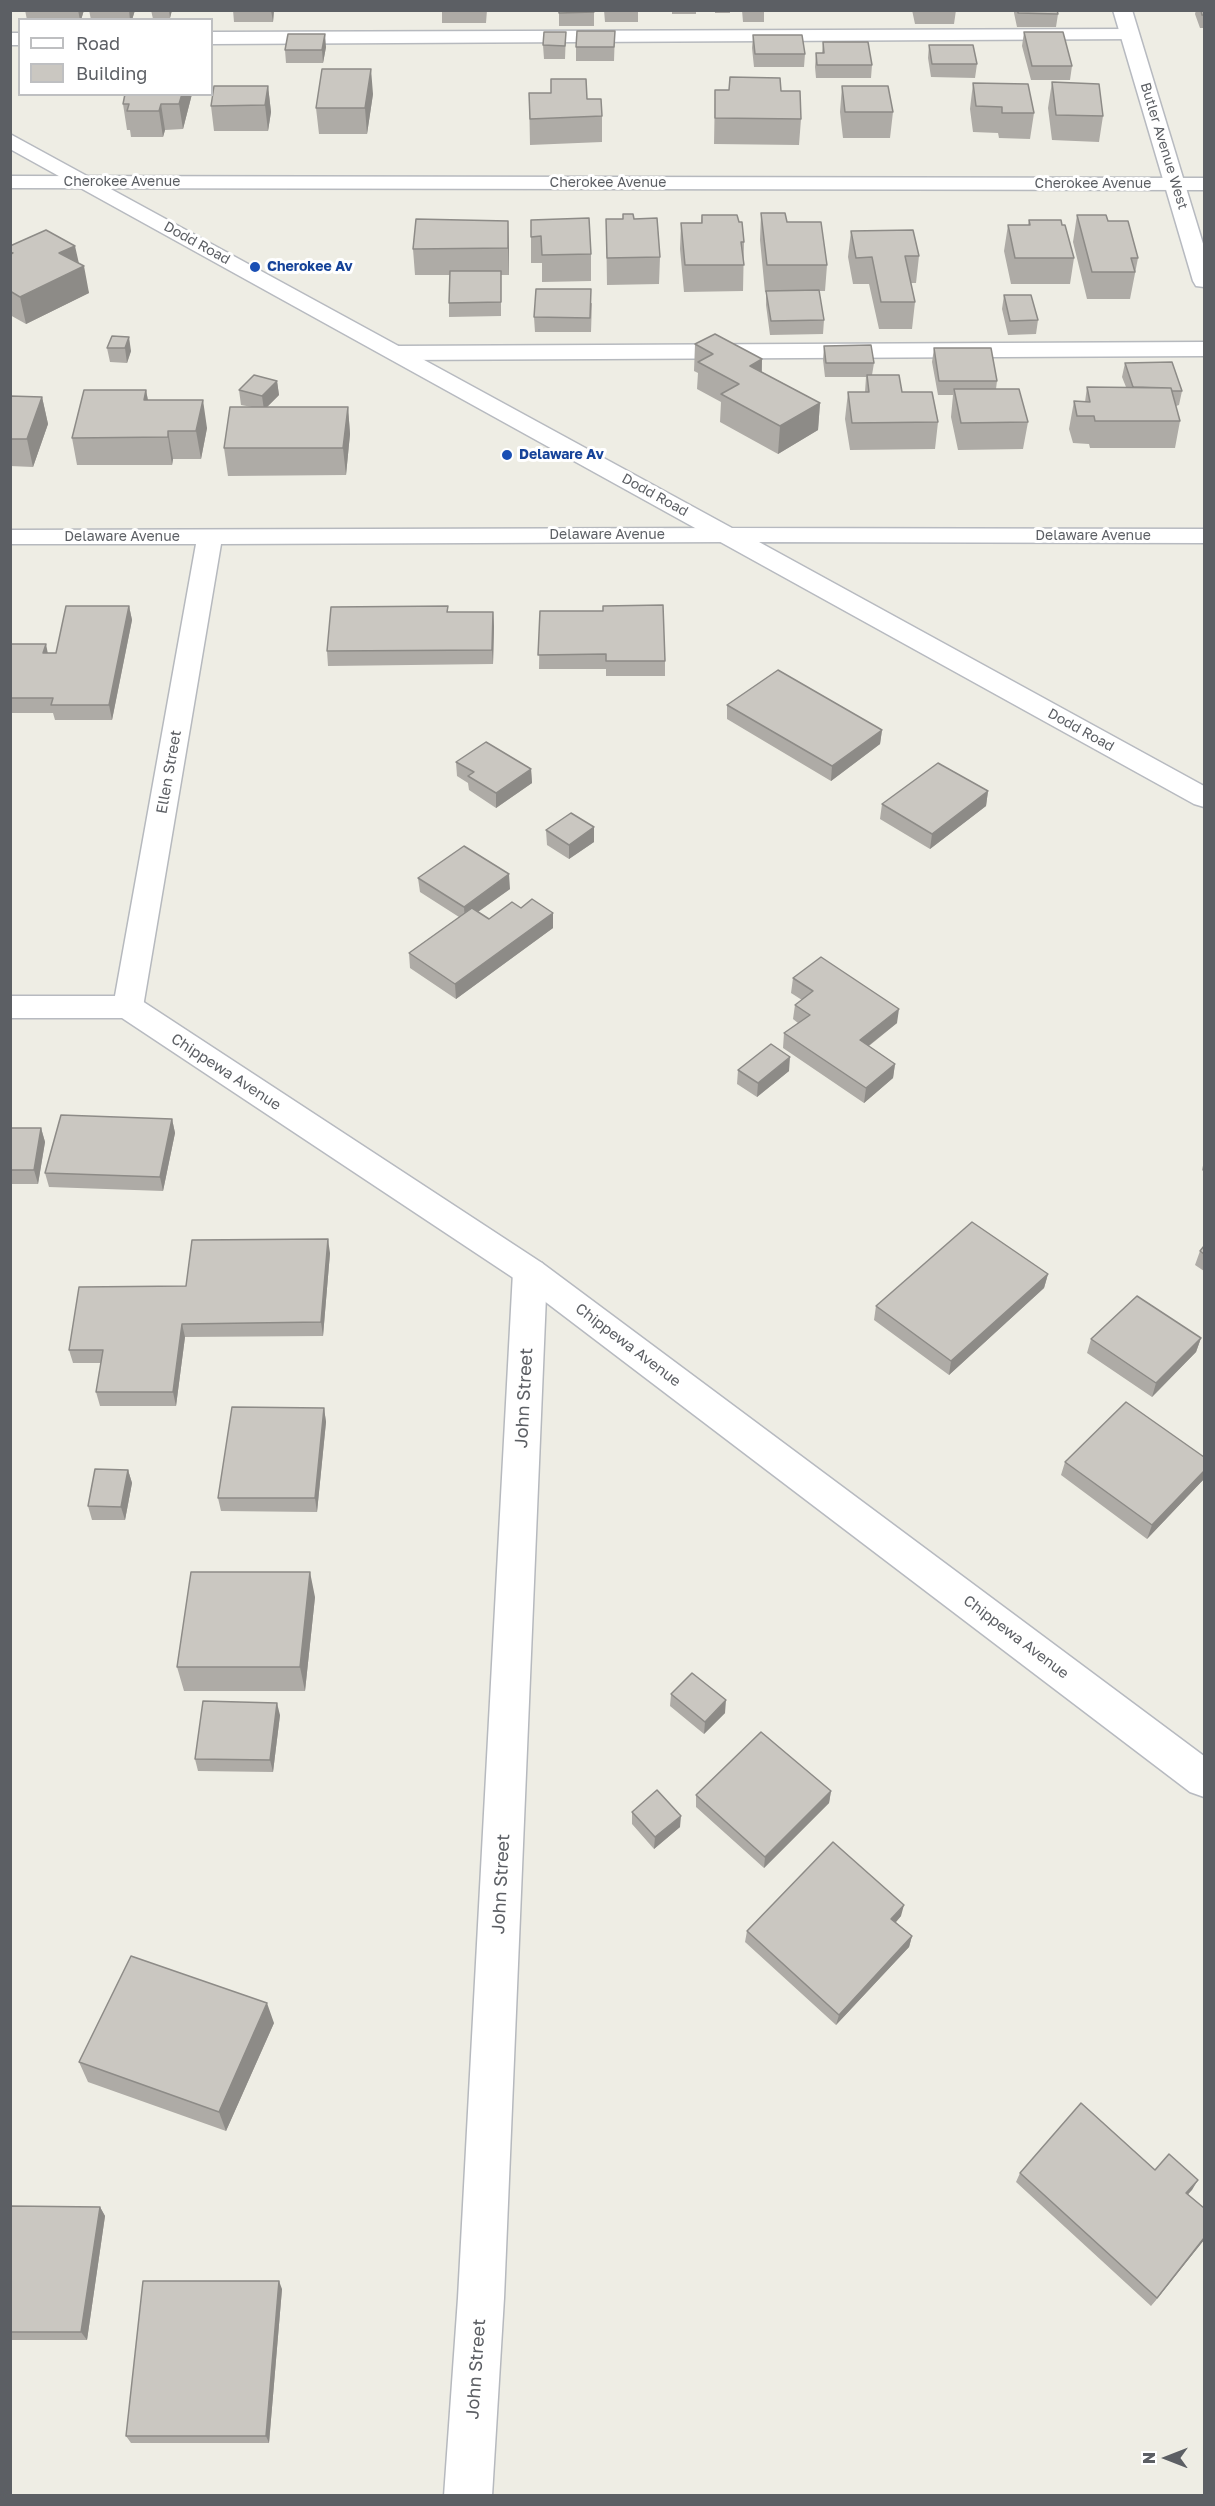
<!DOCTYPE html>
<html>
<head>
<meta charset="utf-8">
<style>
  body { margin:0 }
  #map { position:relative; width:1215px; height:2506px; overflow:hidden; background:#eeede4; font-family:"Golos Text",sans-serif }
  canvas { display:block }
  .frame { position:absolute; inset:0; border:12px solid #5c5f64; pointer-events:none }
  .legend { position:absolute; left:18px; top:18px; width:195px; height:78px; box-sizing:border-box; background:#fff; border:2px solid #bebfc1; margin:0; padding:8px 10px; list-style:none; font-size:18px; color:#5c5f64 }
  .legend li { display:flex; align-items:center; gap:12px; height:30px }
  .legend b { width:30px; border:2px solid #bebfc1 }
  .north { position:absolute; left:1137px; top:2428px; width:60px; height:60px; -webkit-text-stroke:4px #fff; paint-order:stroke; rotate:270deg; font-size:16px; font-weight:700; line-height:24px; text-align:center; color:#5c5f64 }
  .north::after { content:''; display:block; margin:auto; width:21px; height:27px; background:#5c5f64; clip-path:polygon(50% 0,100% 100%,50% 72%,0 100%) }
</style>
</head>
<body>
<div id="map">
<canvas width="1215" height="2506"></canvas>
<div class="frame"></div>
<ul class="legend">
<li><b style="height:8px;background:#fff"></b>Road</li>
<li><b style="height:16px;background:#cac7c1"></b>Building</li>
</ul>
<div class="north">N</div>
</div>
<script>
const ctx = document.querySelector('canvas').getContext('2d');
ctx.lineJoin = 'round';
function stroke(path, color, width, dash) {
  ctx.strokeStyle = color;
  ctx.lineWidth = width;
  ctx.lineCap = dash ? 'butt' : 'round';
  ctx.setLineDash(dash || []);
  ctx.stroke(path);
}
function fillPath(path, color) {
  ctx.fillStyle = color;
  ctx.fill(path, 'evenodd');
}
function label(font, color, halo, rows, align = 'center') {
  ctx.font = font + ' "Golos Text",sans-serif';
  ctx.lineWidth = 6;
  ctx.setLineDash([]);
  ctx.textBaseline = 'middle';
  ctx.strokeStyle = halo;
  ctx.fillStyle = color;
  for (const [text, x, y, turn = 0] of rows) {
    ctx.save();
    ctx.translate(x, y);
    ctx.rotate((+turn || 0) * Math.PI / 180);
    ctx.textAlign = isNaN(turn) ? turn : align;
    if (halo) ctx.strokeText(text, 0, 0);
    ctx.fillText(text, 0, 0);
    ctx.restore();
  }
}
const lane = new Path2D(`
  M1130,29l7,2 2,4 -2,4 -925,5v-12z
  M10,33h10v12h-10z
  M1204,342v14l-807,4 -8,-2 -3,-5 3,-5 8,-2z`);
const street = new Path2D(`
  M10,176l1194,2v12l-1194,-2z
  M729,528l9,2 3,5 -3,5 -9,2 -508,2 -78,463 -4,8 -11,3 -11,-3 -4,-8 83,-463h-186v-14z
  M530,1259l12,4 5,9 -43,1026 -12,198h-48l14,-198 55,-1026 5,-9z`);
const secondary = new Path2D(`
  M1113,10h19l72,237v40l-8,-1 -3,-5z
  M10,134l722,394 472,1v14l-445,-1 445,244v21l-10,-3 -1184,-655z
  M10,996h118l11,3 403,264 662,493v41l-14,-5 -672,-511 -396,-263h-112z`);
const wall = new Path2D(`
  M25,10h59l-3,10h-54z
  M89,10h46l-3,10h-41z
  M151,10h21l-2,8 -17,1z
  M233,10h41l-1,12h-39z
  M442,10h45l-1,13h-44z
  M559,10h35v16h-35z
  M604,10h34v12h-33z
  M672,10h24v4h-24z
  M715,10h15v3h-15z
  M742,10h22v12h-21z
  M912,10h44l-2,14h-39z
  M1014,10h43l1,4 -2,13h-39l-3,-14z
  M1196,10h8v18h-4l-5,-14z
  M615,31l-1,30h-38v-14z
  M566,32l-1,27h-21l-1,-14z
  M1024,32l48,34 -2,14h-39l-9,-34z
  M753,35l52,19 -1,13h-50l-2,-19z
  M823,42l49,23 -1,13h-55l-1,-11 1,-14h6z
  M929,45l48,19 -2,14 -44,-1 -3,-19z
  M326,47l-3,16h-37l-1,-13z
  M1052,82l51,34 -4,26 -47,-2 -4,-32z
  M973,83l61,30 -4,26 -31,-1 -1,-5 -25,-1 -3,-23z
  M268,86l3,26 -3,19h-54l-3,-25z
  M842,86l51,26 -3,26h-47l-3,-26z
  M715,90l66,1 20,28 -2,26 -85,-1z
  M529,93l58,6 15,17v26l-72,3z
  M192,94l-9,35 -18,1 -2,7h-32l-1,-7h-3l-4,-26z
  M373,94l-6,40h-48l-3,-26z
  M761,213l26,9 40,43 -2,26h-6l5,29 -1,14 -53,1 -4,-30v-13h-1l-5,-52z
  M702,215l37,7 5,20 -1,49 -59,1 -4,-43 1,-26h20z
  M1077,215l31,6 30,37 -8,41h-43l-14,-57z
  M606,219h28l26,38 -1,27 -52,1z
  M531,220l60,34v27l-49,1v-19h-11z
  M1029,220l45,38 -4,26h-59l-7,-33 4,-26h20z
  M851,231l68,25 -3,27h-5l4,19 -3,27h-33l-10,-45h-16l-5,-27z
  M10,246l69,17 10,30 -63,31 -16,-9z
  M509,248v27h-8v41l-52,1v-14l1,-28h-35l-2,-26z
  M1004,295l34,25 -2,14 -28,1 -6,-26z
  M592,303l-1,29h-56l-1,-15z
  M112,336l19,15 -4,12 -17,-1 -3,-14z
  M695,344l67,15v13l58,31 -2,27 -40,24 -58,-32 1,-20 -24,-13 1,-16 -4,-2z
  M824,346l50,17 -2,12 30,17 36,30 -3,27 -85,1 -5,-31 3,-27h17l1,-15h-41l-2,-17z
  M934,348l63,33 -1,8 32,33 -5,27 -65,1 -7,-33 2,-22h-15l-6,-33z
  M1125,363l57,28 -3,14 -3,1 4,15 -5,27h-85l-1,-4 -16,-1 -4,-14 5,-28 11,1 2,-15h39l-4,-10z
  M277,381l2,14 -12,12h81l2,27 -4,41 -118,1 -4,-28 28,-41 -11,-2 -2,-15z
  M146,390l2,10 59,28 -6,31h-28l-1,6h-95l-5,-27z
  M10,396l32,1 6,27 -15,43 -23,-1z
  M129,606l3,14 -20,100h-57l-2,-7h-43v-69l38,9h8z
  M540,611l125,50v15h-59v-7h-67z
  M448,612h45l1,15 -1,37 -165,2 -1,-15z
  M727,705l155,25 -2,14 -49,37 -104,-62z
  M456,762l75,7 1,14 -36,25 -27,-18 -1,-7 -11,-7z
  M988,791l-2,15 -56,43 -50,-30 2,-15z
  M594,827v15l-25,17 -22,-14 -1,-15z
  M418,878l92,11 -32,23 11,7 32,-11 32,5v15l-97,71 -46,-31 -1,-15 50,-36 -39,-25z
  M793,978l104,45 -28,23 26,18 -2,14 -29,25 -81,-55 1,-15 14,-10 -5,-4 2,-14 7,-5 -11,-7z
  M738,1070l51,1 -32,26 -20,-13z
  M172,1119l3,14 -12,58 -114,-4 -4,-14z
  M10,1128h31l4,14 -7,42h-28z
  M1204,1161v11l-2,-2z
  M1204,1246v25l-9,-6 5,-14z
  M330,1253l-7,83 -138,1 -9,69h-76l-4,-14 5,-29h-28l-4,-13 117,-64z
  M1048,1274l-4,14 -95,87 -75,-55 2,-14z
  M1201,1338l-5,14 -44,45 -65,-44 4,-14z
  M324,1408l2,14 -9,90 -96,-1 -3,-13z
  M1204,1457v22l-57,60 -86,-64 4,-13z
  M128,1470l4,13 -7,37h-33l-4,-14z
  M315,1597l-10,94h-121l-7,-24z
  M671,1694l54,19 -21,21 -34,-28z
  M280,1715l-7,57 -75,-1 -3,-12z
  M831,1791l-2,12 -65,65 -68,-61v-12z
  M632,1812l48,15 -26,22 -22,-25z
  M901,1916l-5,6 16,14 -3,11 -73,78 -91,-83 2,-11z
  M274,2023l-48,108 -138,-49 -9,-20z
  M1155,2170l43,10 -10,14 16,14v32l-53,66 -135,-124 4,-9z
  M10,2206l90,1 5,9 -18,124h-77z
  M282,2289l-13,154h-138l-5,-7z`);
const shadedWall = new Path2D(`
  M78,10h6l-3,10h-1z
  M129,10h6l-3,10h-2z
  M169,10h3l-2,8z
  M271,10h3l-1,12z
  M325,34l1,13 -3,16 -1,-13z
  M371,69l2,25 -6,40 -2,-26z
  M268,86l3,26 -3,19 -3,-26z
  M182,94h10l-9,35 -4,-25z
  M161,104l4,26 -2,7 -4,-26z
  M508,221l1,27v27l-1,-27z
  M75,246l5,22 4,-2 5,27 -63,31 -6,-27 39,-44z
  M129,337l2,14 -4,12 -2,-15z
  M762,359l-1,27 -11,-20z
  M277,381l2,14 -15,15 -2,-14z
  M146,390l5,28 -7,-18z
  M42,397l6,27 -15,43 -6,-28z
  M203,400l4,28 -6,31 -5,-28z
  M820,403l-2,27 -40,24 2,-28z
  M348,407l2,27 -4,41 -3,-27z
  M168,431l5,28 -1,6 -4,-28z
  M129,606l3,14 -20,100 -3,-15z
  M493,612l1,15 -1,37 -1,-14z
  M46,644l3,15 -6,-6z
  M882,730l-2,14 -49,37 1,-15z
  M531,769l1,14 -36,25v-15z
  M988,791l-2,15 -56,43 2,-15z
  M594,827v15l-25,17v-14z
  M509,874l1,15 -45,32 -1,-14z
  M553,913v15l-97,71 -1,-15z
  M899,1009l-2,14 -39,31 2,-14z
  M790,1057l-1,14 -32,26 1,-14z
  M895,1064l-2,14 -29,25 2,-15z
  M172,1119l3,14 -12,58 -3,-14z
  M41,1128l4,14 -7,42 -4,-14z
  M328,1239l2,14 -7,83 -2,-14z
  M1048,1274l-4,14 -95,87 2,-14z
  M182,1324l3,13 -9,69 -3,-14z
  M1201,1338l-5,14 -44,45 4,-14z
  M324,1408l2,14 -9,90 -2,-14z
  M128,1470l4,13 -7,37 -4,-13z
  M1204,1471v8l-57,60 5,-14z
  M310,1572l5,25 -10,94 -5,-24z
  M726,1700l-1,13 -21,21 1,-12z
  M277,1703l3,12 -7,57 -3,-12z
  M831,1791l-2,12 -65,65 1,-11z
  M681,1816l-1,11 -26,22 1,-12z
  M904,1905l-3,11 -12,14 2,-11z
  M912,1936l-3,11 -73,78 3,-10z
  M267,2003l7,20 -48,108 -7,-19z
  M1198,2180l-6,10 -11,12 5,-9z
  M100,2207l5,9 -18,124 -6,-8z
  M1204,2238v2l-53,66 6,-8z
  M279,2281l3,8 -13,154 -3,-7z`);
const building = new Path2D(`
  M89,10h40v1z
  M559,10h35v2l-35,1z
  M1018,10h39l1,4 -40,-1z
  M1201,10h3v5h-2z
  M577,31h38l-1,16h-38z
  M544,32h22l-1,14 -22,-1z
  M1024,32h39l9,34h-40z
  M288,34h37l-3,16h-37z
  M753,35h49l3,19h-50z
  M823,42h45l4,23h-55l-1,-12h8z
  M929,45h44l4,19h-45z
  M322,69h49l-6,39h-49z
  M730,77l50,1 1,13h19l1,28 -86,-1v-28h14z
  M551,79h35l1,20h14l1,17 -72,3 -1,-26h22z
  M1052,82l47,2 4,32 -47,-1z
  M973,83l55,1 6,29h-32v-6l-26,-1z
  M214,86h54l-3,19 -54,1z
  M842,86h46l5,26h-48z
  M125,94h57l-3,10h-18l-2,7h-32l2,-7h-6z
  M761,213h24l2,9h34l6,43h-60z
  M623,214h10l1,5 23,-1 3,39 -53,1 -1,-39h17z
  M702,215h35l2,7h3l2,20h-3l3,23h-59l-4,-42h21z
  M1077,215h29l2,6h20l10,37h-7l4,14h-43z
  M589,218l2,36 -49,1 -1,-19 -10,1v-17z
  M416,219l92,2v27l-95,1z
  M1029,220h32l1,5h3l9,33h-59l-7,-33h22z
  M46,230l29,16 -16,7 25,13 -64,31 -10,-6v-36l3,-2 -3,-1v-6z
  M913,230l6,26h-14l10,46h-34l-9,-45 -16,1 -5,-27z
  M450,271h51v31l-52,1z
  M536,289h55l-1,29 -56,-1z
  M819,290l5,30 -53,1 -5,-30z
  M1004,295h27l7,25 -28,1z
  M715,334l47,25 -12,7 70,37 -40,23 -59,-32 18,-10 -41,-22 15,-8 -18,-10z
  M112,336l17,1 -4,11h-18z
  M871,345l3,18h-48l-2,-17z
  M934,348h57l6,33h-58z
  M1172,362l10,29h-10l-1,-3 -38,-1 -8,-24z
  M254,375l23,6 -15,15 -23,-6z
  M867,375h32l3,17h30l6,30 -86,1 -4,-31h21z
  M1087,387l84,1 9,33h-85l-1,-5h-17l-3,-15 16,1z
  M954,389h65l9,33 -67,1z
  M84,390h62l-2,10h59l-7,31h-28v6l-96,1z
  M10,396l32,1 -15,42h-17z
  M230,407h118l-5,41h-119z
  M663,605l2,56h-59v-7l-68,1 2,-44h63v-5z
  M66,606h63l-20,99h-58l2,-7h-43v-54h36l-3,9h13z
  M448,606l-1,6h46l-1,38 -165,1 4,-44z
  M778,670l104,60 -50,36 -105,-61z
  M486,742l45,27 -35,24 -28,-17 6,-4 -18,-10z
  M938,763l50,28 -56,43 -50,-30z
  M571,813l23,14 -25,18 -23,-15z
  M464,846l45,28 -45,33 -46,-29z
  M532,899l21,14 -98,71 -46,-31 63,-45 17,11 23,-17 9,6z
  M821,957l78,52 -39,31 35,24 -29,24 -82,-55 26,-18 -15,-10 18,-14 -20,-13z
  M771,1044l19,13 -32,26 -20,-13z
  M61,1115l111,4 -12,58 -115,-4z
  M10,1128h31l-7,42h-24z
  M972,1222l76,52 -97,87 -75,-55z
  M328,1239l-7,83 -139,2 -9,68h-77l7,-42h-34l10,-63 107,-1 6,-46z
  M1204,1246v8l-4,-3z
  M1137,1296l64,42 -45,45 -65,-44z
  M1126,1402l78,55v14l-52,54 -87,-63z
  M232,1407l92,1 -9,90h-97z
  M95,1469l33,1 -7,37 -33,-1z
  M191,1572h119l-10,95h-123z
  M692,1673l34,27 -21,22 -34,-28z
  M203,1701l74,2 -7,57 -75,-1z
  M761,1732l70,59 -66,66 -69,-62z
  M657,1790l24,26 -26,21 -23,-25z
  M833,1842l71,63 -13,14 21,17 -73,79 -92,-84z
  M131,1956l136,47 -48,109 -140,-50z
  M1081,2103l74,67 14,-16 29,26 -12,13 18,15v30l-47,60 -137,-125z
  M10,2206l90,1 -19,125h-71z
  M143,2281h136l-13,155h-140z`);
const markers = [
  [255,267,6,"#1a4fb4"],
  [507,455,6,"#1a4fb4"]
];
const farStreetnames = [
  ["Butler Avenue West",1164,146,73],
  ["Cherokee Avenue",122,182],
  ["Cherokee Avenue",608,183],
  ["Cherokee Avenue",1093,184],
  ["Dodd Road",197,243,29],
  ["Dodd Road",655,495,29],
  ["Delaware Avenue",607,535],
  ["Delaware Avenue",1093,536],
  ["Delaware Avenue",122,537],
  ["Dodd Road",1081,730,29]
];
const farTransitnames = [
  ["Cherokee Av",267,267],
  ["Delaware Av",519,455]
];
const streetNames = [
  ["Ellen Street",169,772,-80],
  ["Chippewa Avenue",226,1072,33],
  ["Chippewa Avenue",628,1345,37],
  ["Chippewa Avenue",1016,1637,37]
];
const nearStreetnames = [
  ["John Street",524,1398,-87],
  ["John Street",501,1884,-87],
  ["John Street",476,2369,-86]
];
stroke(lane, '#b6b9be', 3);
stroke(street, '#b6b9be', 3);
stroke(secondary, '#b7bac0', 3);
fillPath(lane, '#fff');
fillPath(street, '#fff');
fillPath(secondary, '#fff');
fillPath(wall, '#aeaba6');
fillPath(shadedWall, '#8d8b87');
fillPath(building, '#cac7c1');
stroke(building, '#8d8b87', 1.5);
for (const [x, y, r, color] of markers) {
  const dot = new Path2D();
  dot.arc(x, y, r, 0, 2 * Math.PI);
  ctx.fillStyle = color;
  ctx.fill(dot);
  stroke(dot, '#fff', 2);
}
label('14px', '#5c5f64', '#fff', farStreetnames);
label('bold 14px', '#164399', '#fff', farTransitnames, 'left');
label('15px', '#5c5f64', '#fff', streetNames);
label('18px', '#5c5f64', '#fff', nearStreetnames);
</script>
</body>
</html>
